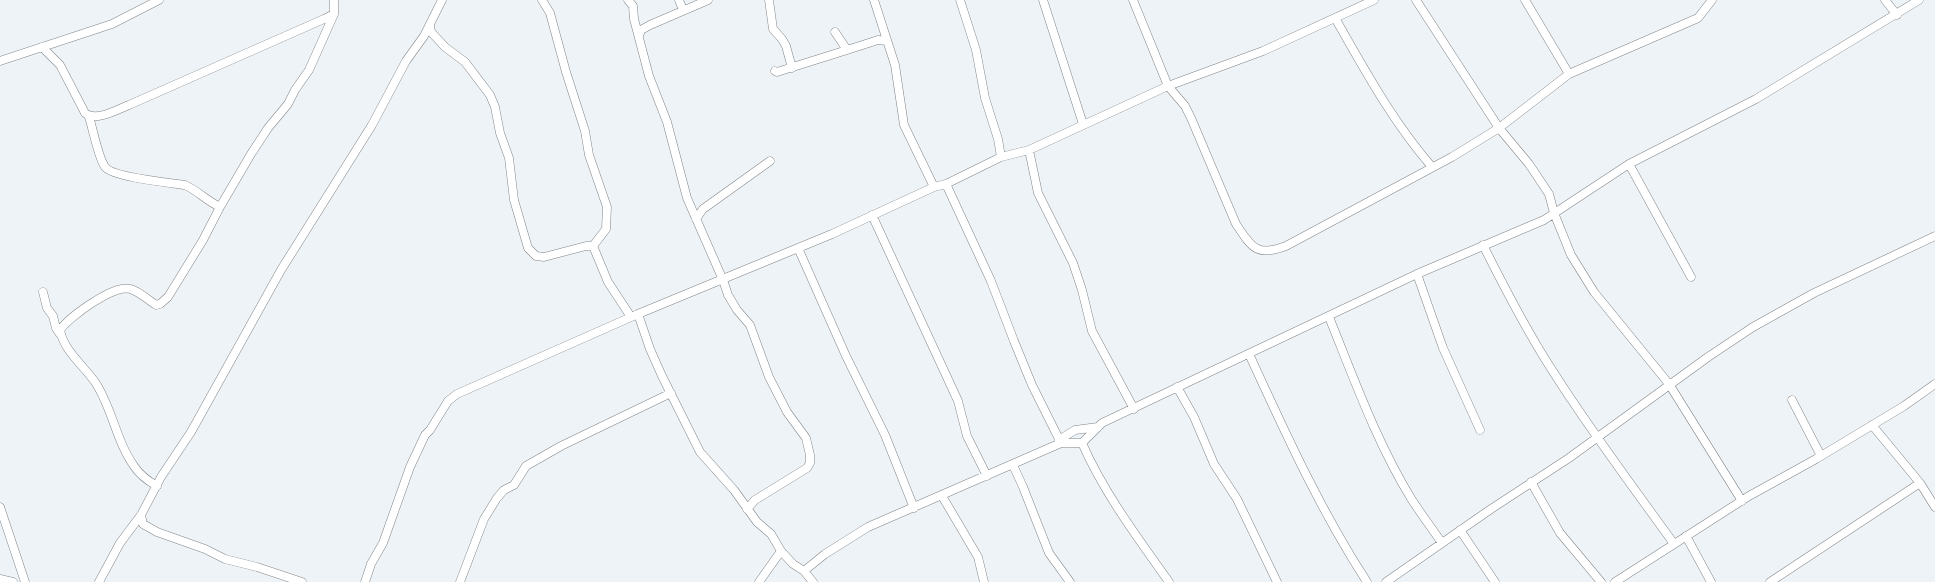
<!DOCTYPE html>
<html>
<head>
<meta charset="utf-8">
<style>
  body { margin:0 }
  canvas { display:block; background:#eef3f7 }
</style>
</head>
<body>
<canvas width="1935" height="582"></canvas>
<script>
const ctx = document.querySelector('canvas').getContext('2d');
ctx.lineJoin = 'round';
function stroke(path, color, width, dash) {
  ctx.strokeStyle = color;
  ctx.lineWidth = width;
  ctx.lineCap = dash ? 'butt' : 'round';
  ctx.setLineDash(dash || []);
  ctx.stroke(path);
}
const minor = new Path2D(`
  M542,0l8,13 16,59 19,59 4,24 18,52 -1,22 -13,17 15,36 23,35
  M628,0l5,6 1,13 15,57 18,46 20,76 36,82 5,15 9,15 13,15 19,52 18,35 19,26 4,17v8l-3,5 -52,32 -8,9
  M679,0l4,10
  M769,0l4,29 9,10 4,7 6,22
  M874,0l21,65 9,60 30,62
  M960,0l16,50 9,48 13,41 3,18
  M1043,0l40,124
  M1133,0l35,86 17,20 6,12 45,106c16,24 21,33 50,22l166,-89 47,-29 70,-54 129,-56 14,-18
  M1416,0l83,128 30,36 20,30 5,19 17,42 23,37 75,92 73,117
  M1525,0l44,74
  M1885,0l12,15
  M1335,18c30,52 57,103 97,149
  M430,25l1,7 14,15 20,15 25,33 5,12 5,26 9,25 5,42 14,48 8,8 8,1 42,-11h7
  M835,32l12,18 31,-10 9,1
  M639,36l2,-6 9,-5 58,-25
  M42,47l18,18 25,48c11,9 31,-3 44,-8l195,-86 10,-5v-14
  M0,61l112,-37 47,-24
  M775,71l2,1 70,-22
  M89,117c4,12 9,40 16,50 7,10 66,16 80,18 13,6 22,16 35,22
  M1029,150l9,43 35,70 9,27 10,41 42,78
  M1629,164l62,113
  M946,184l45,97 23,60 18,44 29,58
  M872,215l80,173 6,13 9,35 20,40
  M696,219l7,-10 67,-48
  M1483,245c21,42 43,85 69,125 38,60 81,117 122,174
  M798,248l48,108 39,79 29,73
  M1417,274l26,74 37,82
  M43,292l4,16 6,8 3,12 4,6
  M1329,317c25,62 48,126 83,183 10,15 20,29 30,43
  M1249,354c36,78 71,156 118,228
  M1177,387l17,30 20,47 23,35 40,83
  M1792,400l29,56
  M1872,425l48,58 15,24
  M1059,440l16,-10 23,-3
  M1082,443c22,50 55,94 87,139
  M1013,465l10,22 26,66 21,29
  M1531,482l29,51 41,49
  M157,486c-9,-5 -18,-12 -23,-20 -18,-25 -22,-59 -39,-84 -12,-17 -31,-31 -35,-52 9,-13 54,-46 70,-41 9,2 18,11 26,16l4,-1 8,-7 35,-57 17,-33 31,-53 17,-26 20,-24 7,-14 14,-20 25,-56
  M942,496l36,61 6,25
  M0,507l25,75
  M141,515l2,9 14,8 48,17 20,10 32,8 45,15
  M1460,530l35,52
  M1686,536l25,46
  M804,571l21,-17 43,-27 193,-84h21l20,-20 315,-149 127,-54 85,-56 127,-65 163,-99
  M0,579l13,3
  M99,582l21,-39 21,-28 20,-38 30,-45 90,-162 91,-145 34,-64 18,-25 18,-36
  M365,582l6,-18 12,-21 27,-76 15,-32 5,-5 18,-29 9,-7 181,-80
  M460,582l24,-63 13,-21 7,-8 10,-5 12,-19 35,-20 110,-53
  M759,582l22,-31
  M813,582l-9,-11 -11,-7 -12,-13 -10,-17 -14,-12 -23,-32 -34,-38 -38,-76 -12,-27 -12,-35 194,-80 102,-47 12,-3 55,-27 28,-7 139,-64 95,-35 111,-51
  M1386,582l105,-73 78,-51 139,-101 45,-30 61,-34 121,-57
  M1615,582l134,-86 67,-37 88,-53 31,-22
  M1770,582l150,-99`);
stroke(minor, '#808588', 9);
stroke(minor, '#fff', 8);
</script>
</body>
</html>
